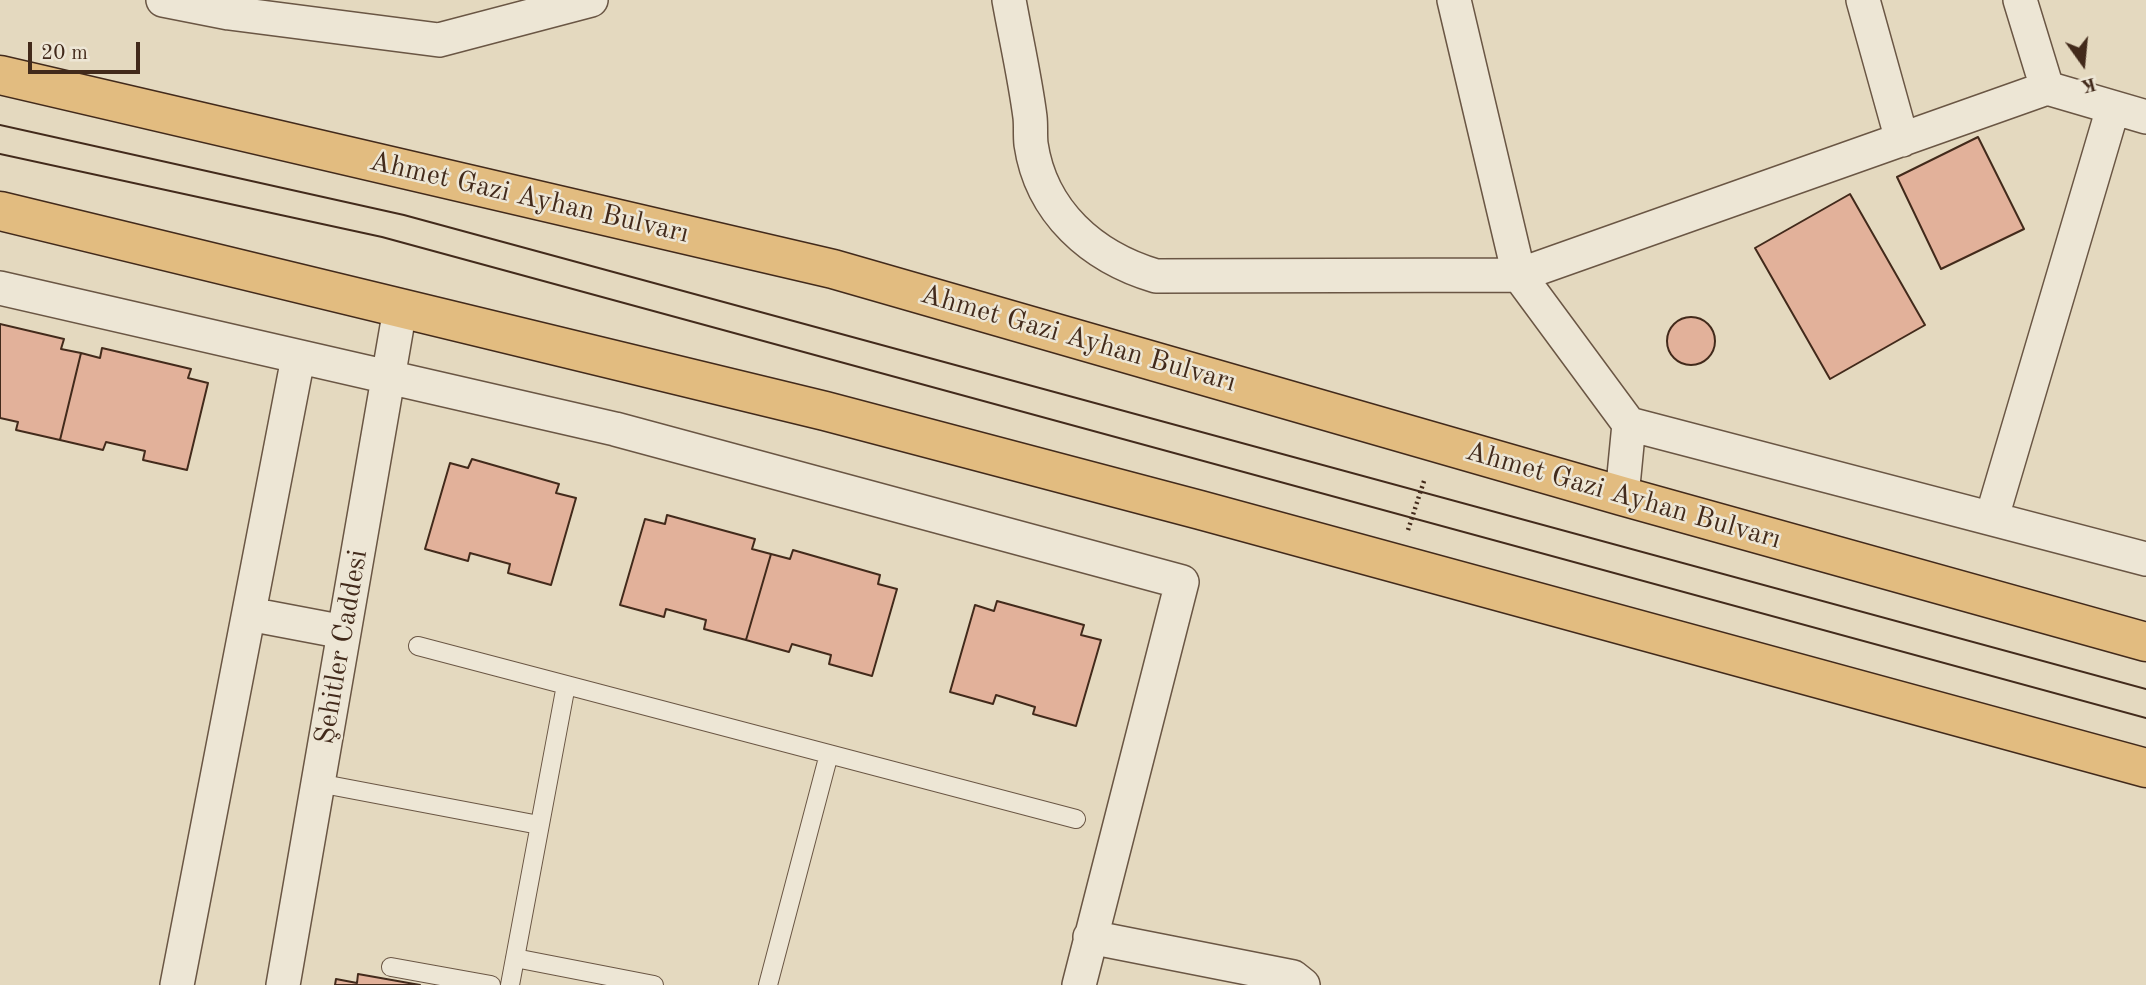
<!DOCTYPE html>
<html>
<head>
<meta charset="utf-8">
<style>
  body { margin:0 }
  #map { position:relative; width:2146px; height:985px; overflow:hidden; background:#e4d9bf; font-family:"Old Standard TT",serif }
  canvas { display:block }
  .north { position:absolute; left:2048px; top:28px; width:70px; height:70px; -webkit-text-stroke:5px #ede6d5; paint-order:stroke; rotate:165deg; font-size:19px; font-weight:700; line-height:28px; text-align:center; color:#422a1b }
  .north::after { content:''; display:block; margin:auto; width:24px; height:32px; background:#422a1b; clip-path:polygon(50% 0,100% 100%,50% 72%,0 100%) }
  .scale { position:absolute; left:28px; top:42px; width:112px; height:32px; box-sizing:border-box; border:4px solid #422a1b; border-top:0; padding-left:9px; font-size:21px; line-height:24px; white-space:nowrap; color:#422a1b; -webkit-text-stroke:5px #ede6d5; paint-order:stroke }
</style>
</head>
<body>
<div id="map">
<canvas width="2146" height="985"></canvas>
<div class="north">K</div>
<div class="scale">20 m</div>
</div>
<script>
const context = document.querySelector('canvas').getContext('2d');
context.lineJoin = 'round';
function fill(path, color) {
  context.fillStyle = color;
  context.fill(path, 'evenodd');
}
function stroke(path, color, width, dash) {
  context.strokeStyle = color;
  context.lineWidth = width;
  context.lineCap = dash ? 'butt' : 'round';
  context.setLineDash(dash || []);
  context.stroke(path);
}
function label(font, color, halo, rows, align = 'center') {
  context.font = font + ' "Old Standard TT",serif';
  context.lineWidth = 5;
  context.setLineDash([]);
  context.textBaseline = 'middle';
  context.strokeStyle = halo;
  context.fillStyle = color;
  for (const [text, x, y, turn = 0] of rows) {
    context.save();
    context.translate(x, y);
    context.rotate((+turn || 0) * Math.PI / 180);
    context.textAlign = isNaN(turn) ? turn : align;
    if (halo) context.strokeText(text, 0, 0);
    context.fillText(text, 0, 0);
    context.restore();
  }
}
const building = new Path2D(`
  M1978,137L2024,229L1941,269L1897,177Z
  M1850,194L1925,325L1830,379L1755,248Z
  M1667 341a24 24 0 1 1 48 0a24 24 0 1 1-48 0Z
  M0,324L64,339L61,349L81,353L60,440L16,430L18,422L0,418Z
  M102,348L191,369L188,378L208,383L187,470L143,460L145,451L106,442L103,450L60,440L81,353L100,358Z
  M472,459L559,484L556,493L576,498L551,585L508,573L510,564L470,553L468,561L425,549L450,463L468,468Z
  M667,515L755,539L752,549L771,554L746,640L704,629L706,620L666,609L664,617L620,605L645,519L665,524Z
  M793,550L880,575L878,584L897,589L872,676L829,664L831,655L792,644L789,652L746,640L771,554L790,559Z
  M997,601L1084,625L1081,635L1101,640L1076,726L1033,714L1035,707L996,695L993,704L950,692L975,605L994,611Z
  M358,974L420,985H335L336,979L357,983Z`);
fill(building, '#e2b19a');
stroke(building, '#422a1b', 2);
const service = new Path2D(`
  M418,646L1076,819
  M318,783L539,825
  M515,958L654,985
  M391,967L491,985
  M510,985L566,685
  M768,985L829,754`);
const minor = new Path2D(`
  M163,0L229,13L439,40L591,0
  M1009,0C1016,39 1025,78 1030,117C1031,126 1030,135 1031,144C1041,212 1092,257 1156,276L1519,275L2047,88L2146,117
  M1454,0L1519,275L1629,424L2146,559
  M1863,0L1902,140
  M2020,0L2047,88
  M0,288L615,429L1182,582L1079,985
  M1622,496L1629,424
  M1992,517L2113,108
  M249,614L344,632
  M1090,937L1293,977L1303,985
  M177,985L298,358
  M283,985L400,309`);
const primary = new Path2D(`
  M0,75L833,269L1622,496L2146,642
  M0,211L825,411L1200,510L2146,768`);
stroke(service, '#6a5644', 20);
stroke(minor, '#6a5644', 36);
stroke(primary, '#422a1b', 41);
stroke(new Path2D(`
  M1408,530L1425,478`), '#422a1b', 4.5, [2, 3.5]);
stroke(service, '#ede6d5', 18);
stroke(minor, '#ede6d5', 33);
stroke(primary, '#e2bc80', 38);
stroke(new Path2D(`
  M0,125L404,215L2146,689
  M0,154L382,237L2146,718`), '#422a1b', 2);
label('28px', '#422a1b', '#ede6d5', [
  ["Ahmet Gazi Ayhan Bulvarı",529,198,13],
  ["Ahmet Gazi Ayhan Bulvarı",1078,339,16],
  ["Ahmet Gazi Ayhan Bulvarı",1623,496,16],
  ["Şehitler Caddesi",342,647,-80]
]);
</script>
</body>
</html>
